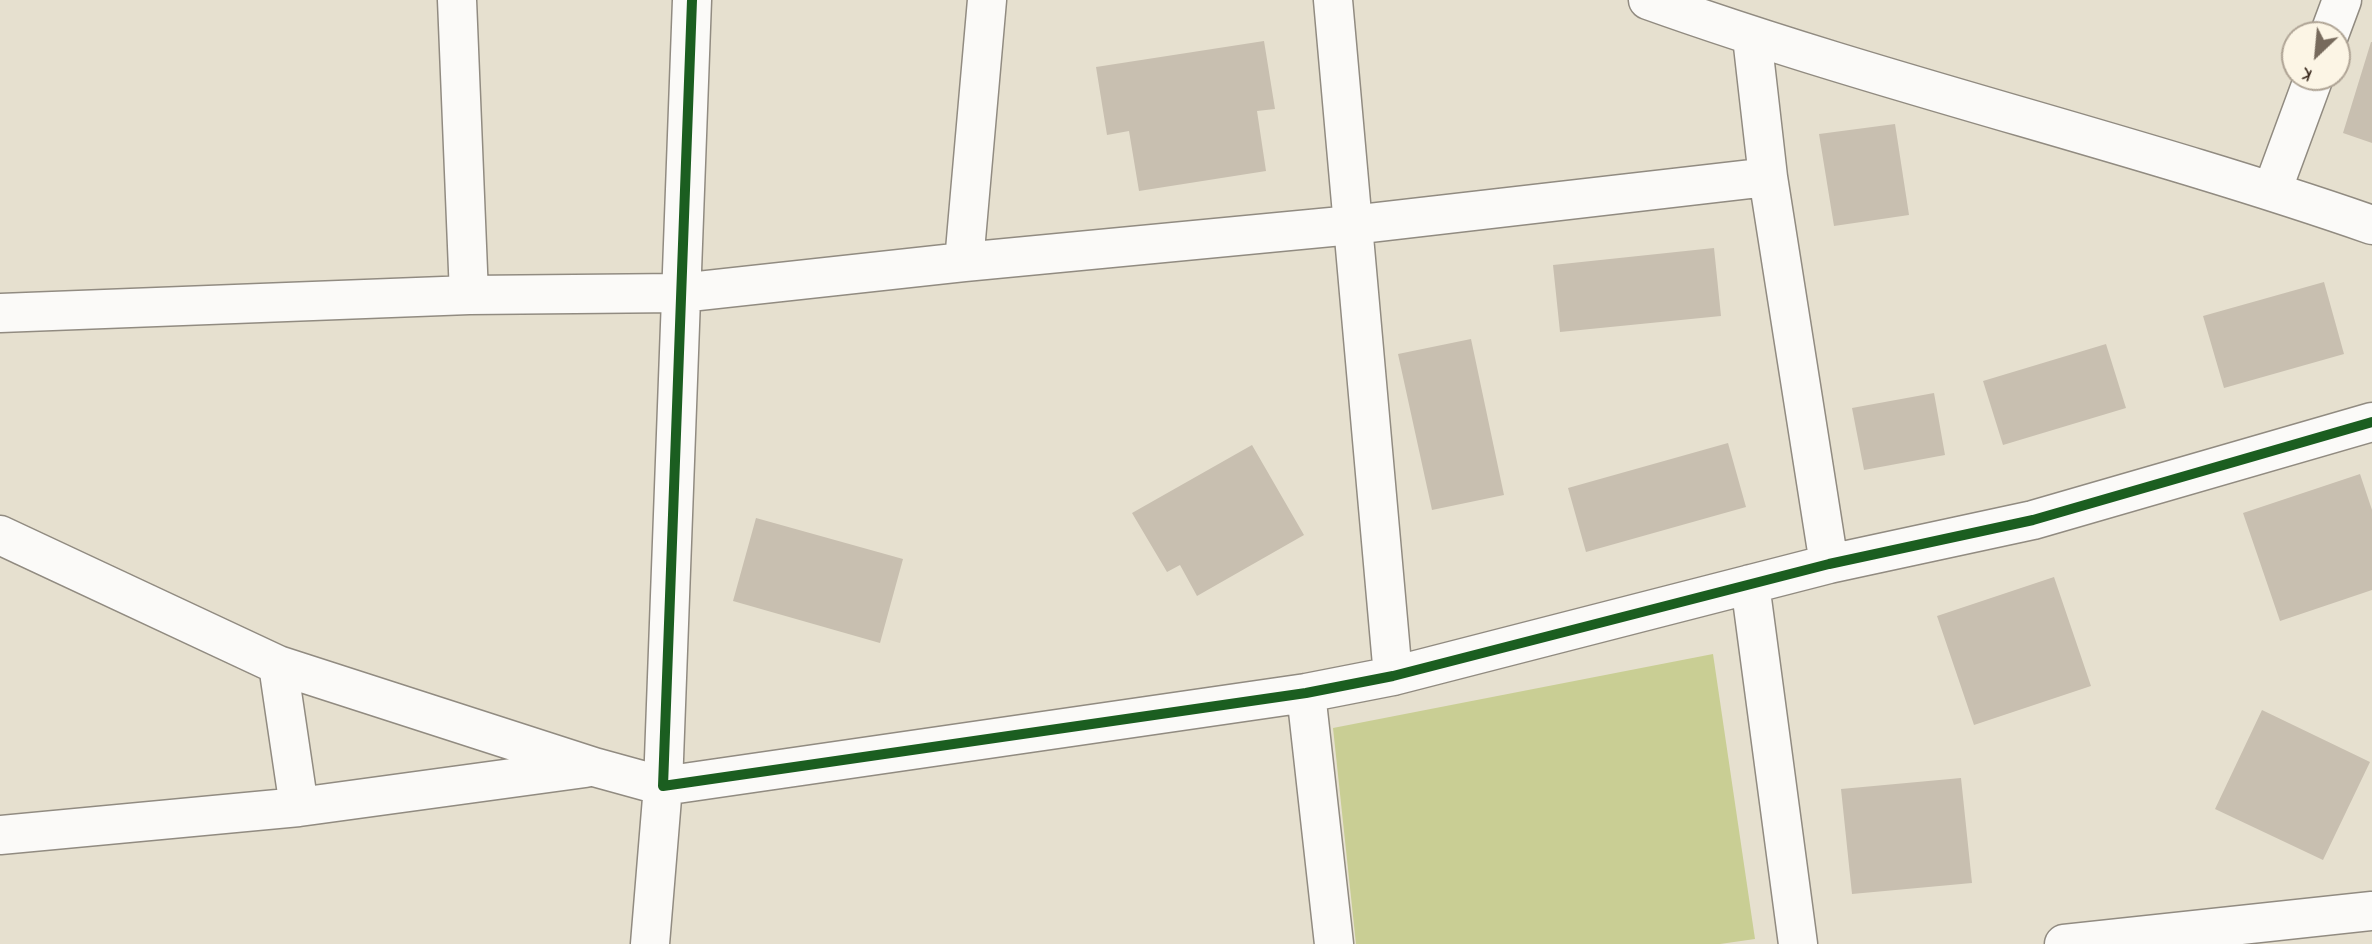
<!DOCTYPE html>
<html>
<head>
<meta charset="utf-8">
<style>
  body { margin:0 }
  #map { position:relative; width:2372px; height:944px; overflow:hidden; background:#e6e0cf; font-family:"Indie Flower",sans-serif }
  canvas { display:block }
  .north { position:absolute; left:2281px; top:21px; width:70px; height:70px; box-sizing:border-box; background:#fcf5e5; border:2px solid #afa495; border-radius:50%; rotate:206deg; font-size:19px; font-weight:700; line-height:28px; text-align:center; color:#3b2a1e }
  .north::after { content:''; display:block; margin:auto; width:24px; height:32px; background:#776a5c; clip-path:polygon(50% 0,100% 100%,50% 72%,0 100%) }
</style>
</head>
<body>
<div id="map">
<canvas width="2372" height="944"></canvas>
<div class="north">K</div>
</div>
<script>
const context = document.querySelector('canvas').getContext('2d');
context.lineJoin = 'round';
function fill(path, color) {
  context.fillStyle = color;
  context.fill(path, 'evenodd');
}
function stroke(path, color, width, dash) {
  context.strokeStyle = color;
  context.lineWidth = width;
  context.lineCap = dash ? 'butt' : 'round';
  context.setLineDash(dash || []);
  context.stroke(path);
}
fill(new Path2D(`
  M1713,654L1755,939L1720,944H1356L1333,728Z`), '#c9ce94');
fill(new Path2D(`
  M1264,41L1275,109L1257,111L1266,171L1139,191L1129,131L1107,135L1096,67Z
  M2371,42H2372V143L2343,133Z
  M1895,124L1909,215L1834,226L1819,134Z
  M1714,248L1721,316L1560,332L1553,265Z
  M2324,282L2344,354L2224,388L2203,316Z
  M1471,339L1504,495L1432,510L1398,354Z
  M2106,344L2126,408L2003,445L1983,381Z
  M1934,393L1945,455L1864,470L1852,408Z
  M1728,443L1746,507L1586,552L1568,488Z
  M1252,445L1304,535L1197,596L1180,565L1167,572L1132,513Z
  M2360,474L2372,510V590L2280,621L2243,513Z
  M756,518L903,559L880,643L733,601Z
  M2054,577L2091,686L1974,725L1937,616Z
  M2262,710L2370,762L2323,860L2215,809Z
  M1961,778L1972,883L1852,894L1841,789Z`), '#c8bfb0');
const street = new Path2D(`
  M457,0L469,295
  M692,0L663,786L1306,693L1393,676L1829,564L2033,520L2372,422
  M1333,0L1393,676
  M1648,0C1886,85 2133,142 2372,225
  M2329,35L2342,0
  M1752,37L1768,177L1829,564
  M2272,191L2314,77
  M964,262L987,0
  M0,313L469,295L680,293L964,262L1352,225L1768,177
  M0,535L278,665L594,767L663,786L650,944
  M1750,584L1798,944
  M278,665L299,807
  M1306,693L1334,944
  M0,835L299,807L585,768
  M2064,944L2372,911`);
stroke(street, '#918b81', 41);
stroke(street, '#fbfaf8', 38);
stroke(new Path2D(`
  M692,0L663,786L1306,693L1393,676L1829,564L2033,520L2372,422`), '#1b5e20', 10);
</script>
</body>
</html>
